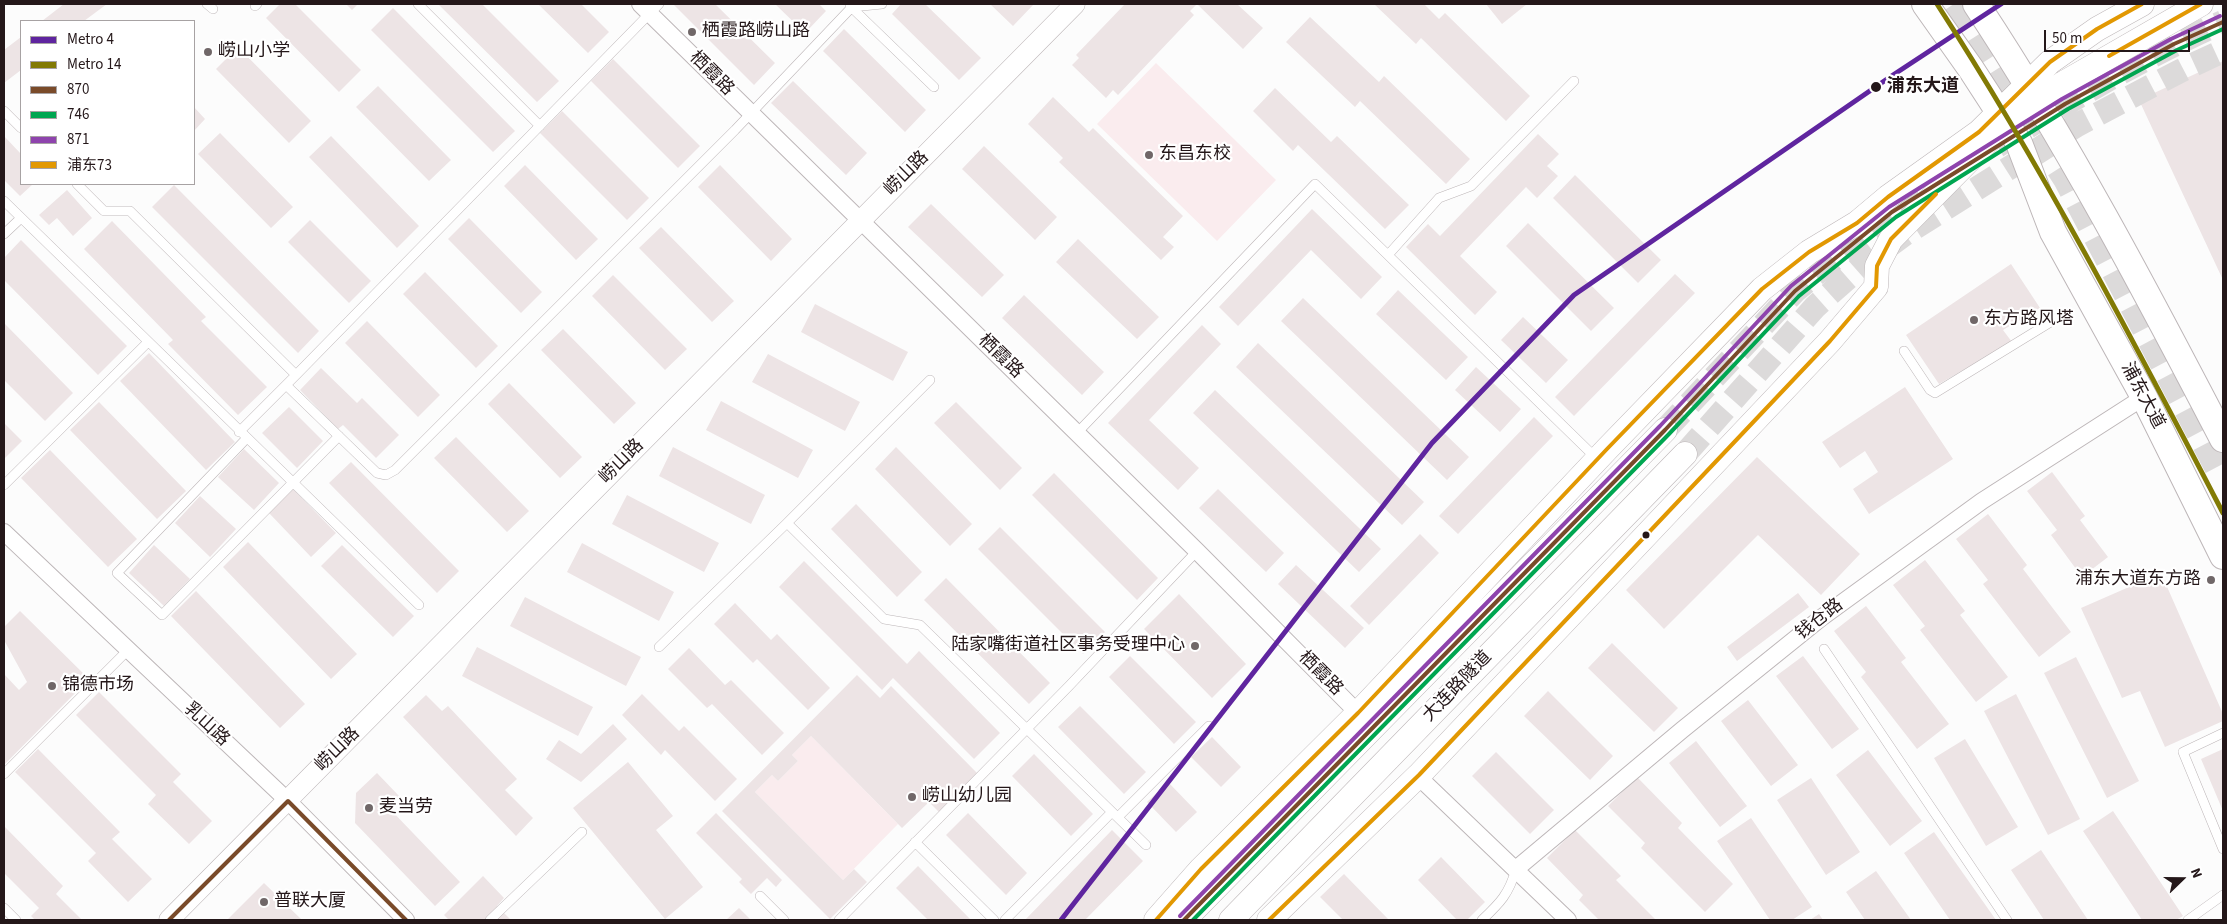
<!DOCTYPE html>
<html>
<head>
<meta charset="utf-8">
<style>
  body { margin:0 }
  #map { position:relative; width:2227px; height:924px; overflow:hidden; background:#fcfcfc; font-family:"Source Sans 3","Noto Sans SC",sans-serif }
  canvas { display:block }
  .frame { position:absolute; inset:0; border:5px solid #241719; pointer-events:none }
  .legend { position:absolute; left:20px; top:20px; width:175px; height:165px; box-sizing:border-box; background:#fff; border:1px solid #a7a2a3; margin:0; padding:6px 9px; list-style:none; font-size:15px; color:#241719 }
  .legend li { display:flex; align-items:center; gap:10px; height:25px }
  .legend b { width:25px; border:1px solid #a7a2a3 }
  .north { position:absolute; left:2157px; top:854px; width:50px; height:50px; -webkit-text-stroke:4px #fff; paint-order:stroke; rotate:68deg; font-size:14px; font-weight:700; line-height:20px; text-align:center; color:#241719 }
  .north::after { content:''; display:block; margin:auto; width:18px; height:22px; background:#241719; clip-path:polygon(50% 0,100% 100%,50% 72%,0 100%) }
  .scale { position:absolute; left:2044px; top:30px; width:146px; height:22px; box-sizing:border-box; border:2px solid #241719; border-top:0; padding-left:6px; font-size:15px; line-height:18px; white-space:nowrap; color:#241719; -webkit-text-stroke:4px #fff; paint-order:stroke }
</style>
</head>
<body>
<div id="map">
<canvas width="2227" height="924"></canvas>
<div class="frame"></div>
<ul class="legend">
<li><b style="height:6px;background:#5f259f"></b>Metro 4</li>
<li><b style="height:6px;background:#827a04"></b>Metro 14</li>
<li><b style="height:6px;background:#7a4b2a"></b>870</li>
<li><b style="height:6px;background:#00a651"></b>746</li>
<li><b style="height:6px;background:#8e44ad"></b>871</li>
<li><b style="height:6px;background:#e29802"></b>浦东73</li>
</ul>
<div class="north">N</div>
<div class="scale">50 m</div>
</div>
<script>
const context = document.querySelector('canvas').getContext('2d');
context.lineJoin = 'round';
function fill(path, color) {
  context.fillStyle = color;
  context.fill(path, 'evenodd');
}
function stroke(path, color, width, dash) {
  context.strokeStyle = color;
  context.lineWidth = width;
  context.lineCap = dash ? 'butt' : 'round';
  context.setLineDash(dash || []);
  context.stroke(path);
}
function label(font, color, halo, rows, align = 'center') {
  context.font = font + ' "Source Sans 3","Noto Sans SC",sans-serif';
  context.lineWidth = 4.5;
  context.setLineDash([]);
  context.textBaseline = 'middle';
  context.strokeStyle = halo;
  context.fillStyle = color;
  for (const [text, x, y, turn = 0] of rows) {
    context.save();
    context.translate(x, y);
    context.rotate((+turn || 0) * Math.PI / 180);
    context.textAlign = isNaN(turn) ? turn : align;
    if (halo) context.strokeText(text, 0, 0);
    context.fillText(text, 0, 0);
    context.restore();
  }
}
fill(new Path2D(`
  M1156,63L1276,180L1217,241L1097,124Z
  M811,736L898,824L843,880L755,792L772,775L778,781L798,761L792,755Z`), '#faecee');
fill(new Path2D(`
  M64,4H107L84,21H42Z
  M280,4H295L361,70L339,92L266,18Z
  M346,4H358L352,10Z
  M438,4H482L559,81L537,102Z
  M538,4H581L609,32L588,53Z
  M673,4H715L775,63L754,85Z
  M775,4H819L826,11L805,33Z
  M901,4H925L981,58L959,80L892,14Z
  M990,4H1034L1013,26Z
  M1125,4H1237L1263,28L1243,49L1197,4L1190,11L1194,15L1118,95L1113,90L1106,98L1072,65L1079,58L1076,55Z
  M1374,4H1424L1439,19L1445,13L1530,96L1506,121L1421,38L1416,44Z
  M1486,4H1527L1502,24Z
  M393,8L515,131L493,152L371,30Z
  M1310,17L1379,82L1384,76L1470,159L1446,184L1360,101L1355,107L1286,42Z
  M844,29L926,110L905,132L823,51Z
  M21,37V70L4,83V50Z
  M238,47L311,121L289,143L216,69Z
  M613,59L700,146L678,168L591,81Z
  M2223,61V280L2139,100Z
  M793,81L867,153L846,175L771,103Z
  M378,86L451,160L429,181L356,107Z
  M1275,88L1331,142L1337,136L1409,205L1385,229L1298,145L1293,151L1253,111Z
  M1053,97L1089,132L1093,128L1183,216L1163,237L1174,247L1161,260L1059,162L1063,158L1028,124Z
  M194,107L205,119L194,131Z
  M562,111L649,198L627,220L540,133Z
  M220,133L293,207L271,228L198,154Z
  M1538,134L1559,154L1547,166L1558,176L1537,198L1526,187L1460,256L1497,292L1475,315L1406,247L1428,224L1440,236Z
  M4,136L21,154V184H33L20,196L4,180Z
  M331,136L419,226L397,248L309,157Z
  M984,146L1057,217L1035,240L962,169Z
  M525,165L598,239L576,260L504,186Z
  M720,165L792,239L771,261L698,187Z
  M1575,175L1661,260L1638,283L1553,198Z
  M174,185L319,331L298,353L152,207Z
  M67,190L92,218L73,236L57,218L49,225L39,215Z
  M931,204L1004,275L982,297L908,227Z
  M1312,209L1382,277L1361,299L1311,250L1238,326L1219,307Z
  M469,218L542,292L521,313L448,239Z
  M310,220L371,281L349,303L288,242Z
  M112,221L206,317L201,321L267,387L238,415L168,344L173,340L84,249Z
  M1528,223L1614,308L1591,331L1506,246Z
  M661,227L734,301L712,322L639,248Z
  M1078,239L1159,317L1137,339L1056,262Z
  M21,240L127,346L98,375L4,280V258Z
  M2011,264L2040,308L2003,330L2012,342L1939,384L1906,335Z
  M425,272L498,346L476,368L403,294Z
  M1675,274L1695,293L1574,416L1555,397Z
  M613,275L687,349L665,370L592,296Z
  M1398,290L1468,357L1446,380L1376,314Z
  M1024,295L1104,372L1082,395L1002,318Z
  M1303,298L1469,457L1447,480L1281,321Z
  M815,304L908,352L893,381L801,332Z
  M1523,317L1568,360L1546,383L1501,340Z
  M367,321L440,395L418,417L345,343Z
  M4,323L73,393L45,421L4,380Z
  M1202,325L1221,344L1149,420L1199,468L1178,490L1108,423Z
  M563,329L636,403L614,424L541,350Z
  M1258,343L1424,502L1402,525L1236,367Z
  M149,353L235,442L206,470L120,381Z
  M768,354L860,402L845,431L752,382Z
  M1476,367L1521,409L1500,432L1455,390Z
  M321,368L357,403L362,398L399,435L376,458L343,425L338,429L300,390Z
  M509,383L582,457L560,478L488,404Z
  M1905,387L1953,459L1869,514L1853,489L1878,472L1865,451L1840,468L1822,442Z
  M1215,390L1381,549L1359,572L1193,413Z
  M721,401L813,450L798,478L706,430Z
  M99,402L186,491L157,519L70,430Z
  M956,402L1022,468L1000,490L934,423Z
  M289,407L323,441L297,468L262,433Z
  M1534,417L1553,436L1458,534L1439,516Z
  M4,423L22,441L4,459Z
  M456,437L529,511L507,532L434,458Z
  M673,447L765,495L751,524L659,476Z
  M896,447L972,524L950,546L875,469Z
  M244,449L279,483L254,510L218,477Z
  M50,450L137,539L108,567L21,478Z
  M1757,457L1860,554L1821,595L1758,535L1664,629L1626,590Z
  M351,462L459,571L437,593L329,483Z
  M2052,472L2085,516L2080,520L2108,557L2082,577L2051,535L2057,530L2027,491Z
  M1054,473L1158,578L1137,600L1032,495Z
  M293,489L336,533L311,557L269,513Z
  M1218,489L1284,553L1266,572L1199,508Z
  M627,495L719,543L704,572L612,524Z
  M200,496L236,529L210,557L175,523Z
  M856,504L922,572L897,597L831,529Z
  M1988,514L2027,565L2023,569L2071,632L2039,657L1983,584L1988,580L1956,539Z
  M1000,527L1105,632L1083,654L978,549Z
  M1420,534L1439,553L1369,625L1350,606Z
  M248,542L357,654L331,679L223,567Z
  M582,543L674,592L659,621L567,572Z
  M154,545L190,579L164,606L129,573Z
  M342,545L414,616L393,637L321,566Z
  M1925,560L1965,611L1960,615L2008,677L1976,702L1920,630L1925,626L1893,585Z
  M804,561L907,664L919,651L1000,733L974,759L893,678L882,690L779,587Z
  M1296,565L1364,628L1345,648L1278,584Z
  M2161,573L2223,714V721L2165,747L2140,691L2122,698L2081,608Z
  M946,578L1050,683L1029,704L924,600Z
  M196,591L305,704L280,728L171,616Z
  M1798,593L1809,607L1737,661L1727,647Z
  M1179,594L1246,664L1212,698L1144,629Z
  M525,597L641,657L626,686L510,626Z
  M735,603L771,640L777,634L830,688L808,710L757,659L753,663L714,624Z
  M1866,606L1906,658L1901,662L1949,724L1917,749L1861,677L1866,672L1834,631Z
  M20,611L89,679L4,765V674L19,690L27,682L4,640V627Z
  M1612,643L1678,708L1654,732L1588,668Z
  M477,647L593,707L578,736L462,676Z
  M689,648L725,685L731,680L784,733L762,755L712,704L707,708L668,669Z
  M1130,656L1196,722L1174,744L1109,677Z
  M1803,656L1859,729L1832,749L1776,676Z
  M2076,657L2139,781L2107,798L2044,673Z
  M857,675L880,698L891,686L977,773L939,812L929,802L902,828L811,736L792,755L798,761L778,781L772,775L755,792L843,880L854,869L867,882L830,919L722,811Z
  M1548,691L1613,756L1590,780L1524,716Z
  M99,692L181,774L173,782L212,821L189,844L148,804L156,795L76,715Z
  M642,694L679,731L684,726L737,779L715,801L665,750L661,755L622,715Z
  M2016,694L2080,819L2048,835L1984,711Z
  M426,695L442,711L448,706L517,779L505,790L533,818L516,836L403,717Z
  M1748,700L1798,765L1771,786L1721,721Z
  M1080,706L1146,772L1124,794L1058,727Z
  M613,724L627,739L581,782L546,759L559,740L581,754Z
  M1212,737L1241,767L1221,787L1191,757Z
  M1965,739L2018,827L1986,846L1934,758Z
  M1696,741L1747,806L1720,827L1669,763Z
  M38,749L120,832L112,839L152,879L128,902L88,861L96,853L15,772Z
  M2223,749V811L2201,759Z
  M1868,750L1922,821L1890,846L1836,775Z
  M1496,752L1554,810L1530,834L1472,776Z
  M1034,754L1093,814L1071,836L1012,776Z
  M628,762L673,816L656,830L703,887L665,919L573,808Z
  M377,773L400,797L389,808L460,882L435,906L355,823L356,793Z
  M1637,777L1682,823L1678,828L1733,884L1705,912L1641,848L1645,843L1608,806Z
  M1811,778L1860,852L1826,875L1777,800Z
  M1168,782L1197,812L1176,832L1147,802Z
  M2113,811L2183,916L2176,920H2142L2083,831Z
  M716,813L782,880L776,887L767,878L751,894L739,882L742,879L696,833Z
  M968,813L1027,873L1006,895L946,835Z
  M1751,818L1812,907L1792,920H1770L1717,841Z
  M4,826L63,886L56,894L82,920H35L31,916L39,908L4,873Z
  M1112,830L1143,861L1085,920H1025Z
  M1575,830L1621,876L1616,880L1656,920H1599L1579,900L1583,895L1547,858Z
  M1934,832L1996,920H1950L1904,853Z
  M2041,850L2088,920H2044L2011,870Z
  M1441,857L1485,902L1467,920H1457L1418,880Z
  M918,866L971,920H928L896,888Z
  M1876,871L1911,920H1865L1846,892Z
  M1344,874L1389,920H1343L1320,897Z
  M483,876L504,898L497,906L511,920H449L444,915Z
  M264,883L302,920H227Z
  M739,908L751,920H726Z
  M1819,914L1823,920H1810Z`), '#ede4e5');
stroke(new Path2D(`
  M1997,146C2070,100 2144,57 2223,22
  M1665,430L1795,291L1892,212L1941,181
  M1685,454L1815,307L1860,267L1905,234L2077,125L2184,69L2223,51`), '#dcdada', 24, [24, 12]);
stroke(new Path2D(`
  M1954,4L2066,179L2223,478`), '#dcdada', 26, [26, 13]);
const service = new Path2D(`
  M207,4L213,9
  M418,4L540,126
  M255,6L257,4
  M850,6L934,87
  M4,111L21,128
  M77,184L104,211H130L296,375L659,4
  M4,201L419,605
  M4,234L21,218
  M1388,255L1439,198L1471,186L1574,81
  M1904,351L1930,390L1935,393L2067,312
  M930,380L787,523L884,619L920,625L1146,845
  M286,385L377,473L386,475L395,470L735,130L852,7L882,4
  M239,432L296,375
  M1077,433L1315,184L1596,458
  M246,439L117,573L162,615L339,436
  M4,485L148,342
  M659,647L787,523
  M1824,649L2007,920
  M2223,733L2183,752L2223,849
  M4,774L127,651
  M1118,817L1209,726
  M915,842L994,920
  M760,896L784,920
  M4,908L16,920
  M490,920L582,832
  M839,920L1069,686L1197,551
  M1005,920L1112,812
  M1482,920C1500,903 1509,894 1516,869
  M2188,920L2223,895`);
const minor = new Path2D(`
  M640,4L1197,551L1358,713
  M4,532L288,801L406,920
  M1419,775L1427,785L1568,920
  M1516,869L1682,730L1821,618L1982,501L2144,397`);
const tertiary = new Path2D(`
  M169,920L1075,4`);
const secondary = new Path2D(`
  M2022,112L2062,84L2201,4
  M1156,920L1201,869L1358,713L1607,449L1762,289L1809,252L1857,223L1888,197L1979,132L2050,62L2097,29L2142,4
  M1184,920L1665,430
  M1231,920L1685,454
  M1269,920L1419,775L1830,341L1876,287L1877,266L1891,239L1996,133`);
const primary = new Path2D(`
  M1925,4L1971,69L2019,143L2053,232L2144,397L2223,556
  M1976,4C2068,143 2146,291 2223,439`);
stroke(service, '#bdb6b8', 10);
stroke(minor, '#bdb6b8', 18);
stroke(tertiary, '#bdb6b8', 21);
stroke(secondary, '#bdb6b8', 25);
stroke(primary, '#bdb6b8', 28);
stroke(service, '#fff', 9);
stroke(minor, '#fff', 16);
stroke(tertiary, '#fff', 20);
stroke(secondary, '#fff', 24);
stroke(primary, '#fff', 26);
stroke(new Path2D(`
  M169,920L288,801L406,920
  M1184,920L1665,430L1795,291L1892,212L2065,104L2174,44L2223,22`), '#7a4b2a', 4);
stroke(new Path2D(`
  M1193,920L1669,434L1799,296L1896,217L2068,109L2177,50L2223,29`), '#00a651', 4);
stroke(new Path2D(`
  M1180,916L1660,426L1791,286L1889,207L2062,99L2171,39L2220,16`), '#8e44ad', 4);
stroke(new Path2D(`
  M2109,56L2201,4
  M1156,920L1201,869L1358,713L1607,449L1762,289L1809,252L1857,223L1888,197L1979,132L2050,62L2097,29L2142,4
  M1269,920L1419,775L1830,341L1876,287L1877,266L1891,239L1936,194`), '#e29802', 4);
stroke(new Path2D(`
  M1061,920L1432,443L1574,295L1890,77L2001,4`), '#5f259f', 5);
stroke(new Path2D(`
  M1937,4C2043,168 2133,340 2223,513`), '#827a04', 5);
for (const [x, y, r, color] of [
  [692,32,5,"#706768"],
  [208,52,5,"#706768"],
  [1876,87,6,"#241719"],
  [1149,155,5,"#706768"],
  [1974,320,5,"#706768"],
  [1646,535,4.5,"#241719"],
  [2211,580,5,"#706768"],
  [1195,646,5,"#706768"],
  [52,686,5,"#706768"],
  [912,797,5,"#706768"],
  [369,808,5,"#706768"],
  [264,902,5,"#706768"]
]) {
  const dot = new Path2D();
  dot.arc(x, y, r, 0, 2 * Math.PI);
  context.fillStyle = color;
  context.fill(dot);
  stroke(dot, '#fff', 2);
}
label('18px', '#241719', '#fff', [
  ["栖霞路崂山路",702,32],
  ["崂山小学",218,52],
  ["东昌东校",1159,155],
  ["东方路风塔",1984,320],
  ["浦东大道东方路",2201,580,"right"],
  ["陆家嘴街道社区事务受理中心",1185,646,"right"],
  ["锦德市场",62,686],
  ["崂山幼儿园",922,797],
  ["麦当劳",379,808],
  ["普联大厦",274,902]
], 'left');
label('18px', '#241719', '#fff', [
  ["栖霞路",711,74,45],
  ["崂山路",907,174,-45],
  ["栖霞路",1000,357,44],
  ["浦东大道",2142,396,62],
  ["崂山路",622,462,-45],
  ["钱仓路",1820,620,-38],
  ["栖霞路",1320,674,45],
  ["大连路隧道",1458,687,-46],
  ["乳山路",206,725,43],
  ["崂山路",338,750,-45]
]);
label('bold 18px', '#241719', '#fff', [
  ["浦东大道",1887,87]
], 'left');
</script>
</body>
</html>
